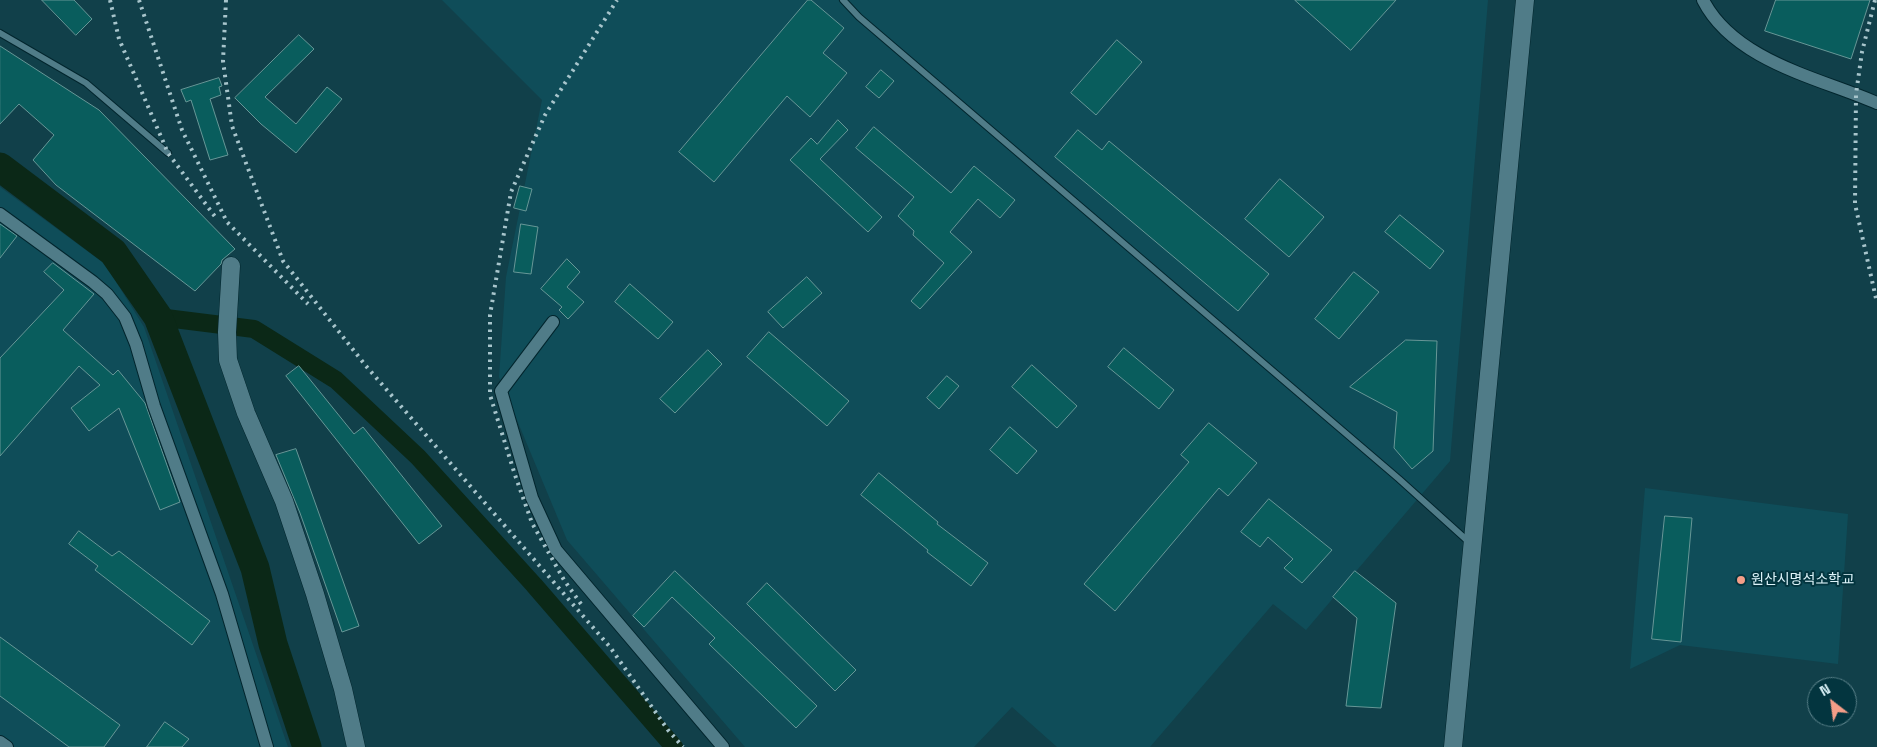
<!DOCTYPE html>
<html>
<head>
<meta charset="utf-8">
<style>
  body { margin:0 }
  #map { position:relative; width:1877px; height:747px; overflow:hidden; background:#11404a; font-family:"Space Grotesk",sans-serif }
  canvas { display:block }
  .north { position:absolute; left:1807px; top:677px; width:50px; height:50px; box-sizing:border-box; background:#03353f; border:1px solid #5a8189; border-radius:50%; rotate:330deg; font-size:14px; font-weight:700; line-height:20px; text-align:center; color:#dcf3f9 }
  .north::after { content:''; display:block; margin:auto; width:18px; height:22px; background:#f49e88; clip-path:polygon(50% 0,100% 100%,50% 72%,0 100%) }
</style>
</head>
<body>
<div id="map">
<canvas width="1877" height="747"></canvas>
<div class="north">N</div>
</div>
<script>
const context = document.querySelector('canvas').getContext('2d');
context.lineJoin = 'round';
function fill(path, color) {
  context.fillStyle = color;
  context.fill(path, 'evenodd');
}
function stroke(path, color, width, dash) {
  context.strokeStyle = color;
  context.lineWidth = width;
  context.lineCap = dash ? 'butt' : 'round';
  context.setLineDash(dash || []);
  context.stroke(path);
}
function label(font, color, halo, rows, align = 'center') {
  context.font = font + ' "Space Grotesk","Noto Sans KR",sans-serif';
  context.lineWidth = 4;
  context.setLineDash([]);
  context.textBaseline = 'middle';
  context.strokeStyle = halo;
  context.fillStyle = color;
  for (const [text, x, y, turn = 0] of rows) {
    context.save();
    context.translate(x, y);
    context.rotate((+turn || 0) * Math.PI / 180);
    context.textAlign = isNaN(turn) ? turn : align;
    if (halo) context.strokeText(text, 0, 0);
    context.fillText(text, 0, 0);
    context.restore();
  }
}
fill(new Path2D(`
  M442,0H1488L1450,461L1306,630L1273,604L1150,747H1057L1012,707L974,747H745L567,540L499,377L506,277L542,100Z
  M0,187L105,264L144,327L288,747H0Z
  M1645,488L1848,514L1838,664L1680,645L1630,669Z`), '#0f4d59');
stroke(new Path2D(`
  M158,317L254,329L336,380L418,457L534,585L674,747`), '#0b2817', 18);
stroke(new Path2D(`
  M0,167L113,252L158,317L255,568L273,644L307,747`), '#0b2817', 29);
const building = new Path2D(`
  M42,0H74L92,19L76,35Z
  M808,0H811L844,28L823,53L847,73L810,117L787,96L714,182L679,152Z
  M1295,0H1396L1351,50Z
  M1776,0H1870L1851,59L1765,31Z
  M299,35L314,49L265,97L296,124L327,87L342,99L296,153L261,124L235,98Z
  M1117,40L1142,62L1096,115L1071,93Z
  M0,46L99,110L235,249L222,260L221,264L195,291L56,185L33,160L54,135L19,104L0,124Z
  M881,70L894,81L879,98L866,87Z
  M219,78L222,86L219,87L221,95L210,99L228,155L210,160L191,100L186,102L181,90Z
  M838,120L848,130L820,159L882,217L868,232L790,160L811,138L817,144Z
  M874,127L951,193L974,166L1015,200L1000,218L978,199L950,232L972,252L920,309L911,301L944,263L913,235L914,231L898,216L914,197L856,148Z
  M1078,130L1102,150L1109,141L1269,274L1238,311L1055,157Z
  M1280,179L1324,217L1289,257L1245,219Z
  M520,186L532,189L526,211L514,208Z
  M1400,215L1444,251L1430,269L1385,232Z
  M0,224L17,236L0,258Z
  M521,224L538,227L531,274L514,272Z
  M567,259L580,272L567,287L584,302L568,319L559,310L562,307L541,289Z
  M53,263L94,294L63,330L113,375L118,370L145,403L180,502L160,510L119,408L89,431L71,408L100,385L79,366L0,456V358L64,290L44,272Z
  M1354,272L1379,292L1339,339L1315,319Z
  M807,277L822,293L783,328L768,312Z
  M630,284L673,322L658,339L615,302Z
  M769,332L849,401L827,426L747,357Z
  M1406,340L1437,341L1433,451L1412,469L1394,448L1397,412L1350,387Z
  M1124,348L1174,390L1159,409L1108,367Z
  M708,350L722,364L675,413L660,399Z
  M1032,365L1077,406L1057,428L1012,387Z
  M299,366L354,434L363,427L442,526L419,544L286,376Z
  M947,376L959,386L939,409L927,398Z
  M1209,423L1257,463L1228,496L1219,488L1115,611L1084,584L1189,462L1181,455Z
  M1010,427L1037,451L1017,474L990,450Z
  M296,449L359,626L342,632L300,513L276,455Z
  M879,473L938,522L937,524L988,563L971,586L927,552L928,550L861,495Z
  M1269,499L1332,550L1302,583L1284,568L1293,559L1268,537L1260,547L1241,532Z
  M1665,516L1692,518L1681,642L1652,639Z
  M79,531L112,556L119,551L210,621L192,645L95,570L98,566L69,544Z
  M675,571L817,706L796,728L709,644L715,638L672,597L644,627L633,616Z
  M1355,571L1396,603L1381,708L1346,706L1357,618L1333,597Z
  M767,583L856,670L835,691L747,604Z
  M0,637L120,725L104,747H69L0,696Z
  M165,722L189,739L182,747H147Z`);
fill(building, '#095d5d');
stroke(building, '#679797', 1);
const lane = new Path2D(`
  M843,0L859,17L1399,479L1470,543
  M0,33L86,83L168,153`);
const street = new Path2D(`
  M1703,0C1734,61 1819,78 1877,103
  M0,214L93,282L107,294L125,317L136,344L154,406L222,594L267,747
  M553,322L501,391L532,498L556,550L723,747
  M0,742L7,747`);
const secondary = new Path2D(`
  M231,266L227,332L228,360L246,413L284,501L315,594L343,689L356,747
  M1453,747L1525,0`);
stroke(lane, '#02252d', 8);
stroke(street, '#02252d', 14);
stroke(secondary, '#02252d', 19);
stroke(lane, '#507c88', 6);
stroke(street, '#507c88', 12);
stroke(secondary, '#507c88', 18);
stroke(new Path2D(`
  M110,0L119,39L168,153L216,218
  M139,0L182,130L227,222L308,304
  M226,0L223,61L232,126L283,261L366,366L610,647L668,730L683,747
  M1875,0L1862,52L1856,94L1855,204L1877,303
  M581,604L564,580L532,523L515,475L490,395V315L511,192L545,115L617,0`), '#a8c5cc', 4, [2.5, 5]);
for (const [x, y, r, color] of [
  [1741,580,5,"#f49e88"]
]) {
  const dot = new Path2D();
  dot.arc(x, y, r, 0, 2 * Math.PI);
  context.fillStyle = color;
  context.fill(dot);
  stroke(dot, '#03353f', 2);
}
label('14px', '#dcf3f9', '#03353f', [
  ["원산시명석소학교",1751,580]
], 'left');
</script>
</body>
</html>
